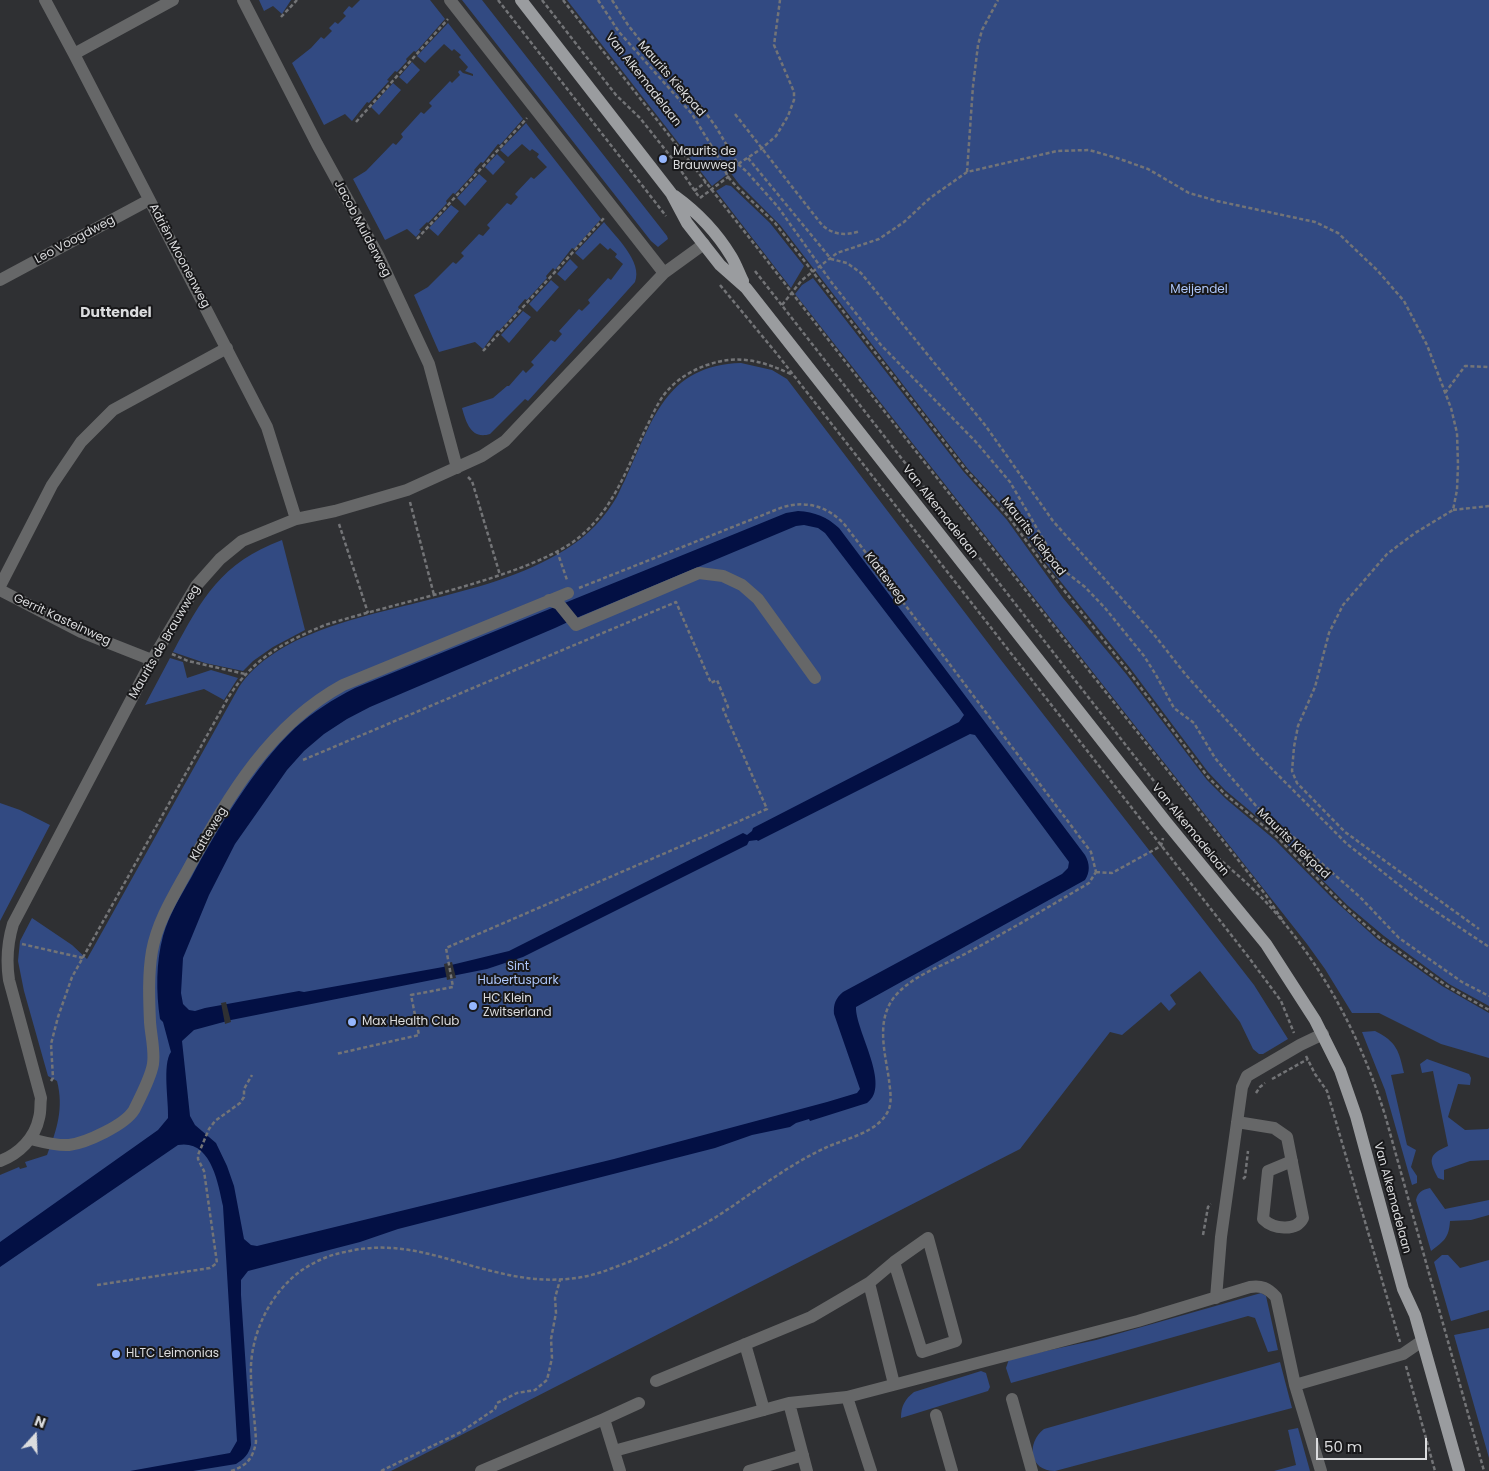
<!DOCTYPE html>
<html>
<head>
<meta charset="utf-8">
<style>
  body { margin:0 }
  #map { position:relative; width:1489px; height:1471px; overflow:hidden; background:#2f3033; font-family:Poppins,sans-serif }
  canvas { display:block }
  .north { position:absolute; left:10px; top:1411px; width:50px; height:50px; -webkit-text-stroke:4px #18181a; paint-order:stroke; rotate:20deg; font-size:14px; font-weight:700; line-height:20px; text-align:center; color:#dbdcde }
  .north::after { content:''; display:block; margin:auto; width:18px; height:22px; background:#dbdcde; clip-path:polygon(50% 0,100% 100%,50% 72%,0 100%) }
  .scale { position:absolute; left:1316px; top:1438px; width:111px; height:22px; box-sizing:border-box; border:2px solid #dbdcde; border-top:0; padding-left:6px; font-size:15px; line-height:18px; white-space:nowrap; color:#dbdcde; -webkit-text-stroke:4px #18181a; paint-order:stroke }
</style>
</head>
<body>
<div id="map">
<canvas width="1489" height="1471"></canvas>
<div class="north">N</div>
<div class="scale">50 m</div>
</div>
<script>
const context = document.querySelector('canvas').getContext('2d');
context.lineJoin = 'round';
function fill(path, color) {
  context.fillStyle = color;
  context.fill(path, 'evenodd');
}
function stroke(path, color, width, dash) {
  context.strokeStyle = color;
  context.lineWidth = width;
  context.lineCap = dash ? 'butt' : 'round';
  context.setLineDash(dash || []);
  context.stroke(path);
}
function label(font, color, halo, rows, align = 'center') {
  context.font = font + ' Poppins,sans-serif';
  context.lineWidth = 4;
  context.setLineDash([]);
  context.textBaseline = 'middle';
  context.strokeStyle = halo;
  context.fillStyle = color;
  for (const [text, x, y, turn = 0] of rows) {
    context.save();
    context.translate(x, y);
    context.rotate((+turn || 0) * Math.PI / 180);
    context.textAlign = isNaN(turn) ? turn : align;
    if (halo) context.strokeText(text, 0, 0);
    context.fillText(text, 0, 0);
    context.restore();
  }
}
fill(new Path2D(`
  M259,0H291L282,14L273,6L264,11Z
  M360,0H430L445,19L416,52L414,51L406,59L407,61L397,72L395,71L387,80L389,81L369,103L367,102L352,121L345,114L324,125L292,63L311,48L321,37L324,39L332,31L329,28L335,22L338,24L346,16L343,13L349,6L352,8Z
  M462,0H482L667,236L668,239L658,247L651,241Z
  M567,0H1489V1006L1449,984L1384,936L1347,905L1274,831L1225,790L1208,772L1130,668L1045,562L1015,520L968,469L780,225L739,184L730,172L712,186Z
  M448,23L523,119L500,145L498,144L483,163L481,162L474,170L475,172L455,194L453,193L446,201L447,203L428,223L427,222L419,230L421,231L416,237L407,229L385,240L353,179L366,171L393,143L396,145L403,137L401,134L421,112L424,114L432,106L429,103L450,81L452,83L460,75L458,72L460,70L463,73L473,76V74L465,71L468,67L459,57L461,55L454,49L452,51L444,44L425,63L417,56Z
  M412,62L420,70L407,84L399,77Z
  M393,83L401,90L379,115L371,107Z
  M526,123L601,219L574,249L572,248L555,270L553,268L546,276L547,278L527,300L525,299L518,307L519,309L499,331L497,330L483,349L475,342L439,352L414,295L428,287L453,262L456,264L464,256L461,253L479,234L483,236L490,228L487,225L507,203L511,205L518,197L515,194L531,177L534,179L547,167L537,157L539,154L532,149L530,151L522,144L508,157L500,150Z
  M497,154L505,162L493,175L485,167Z
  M479,174L487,181L465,206L457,198Z
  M726,185L731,186L770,223L804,266L791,288L716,191Z
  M451,205L459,211L438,236L429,228Z
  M604,222C616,237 643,262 635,282L528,401L525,399L490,434C471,440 466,422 462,408L493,398L507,386H509L523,370L526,373L534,365L531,362L551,340L555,342L562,334L559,331L579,309L582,311L590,303L588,300L608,278L611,280L623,264L615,257L617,254L610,248L608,250L600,243L583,260L575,253Z
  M570,259L578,267L565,281L557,274Z
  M813,278L963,471L1007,520L1063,598L1127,675L1207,780L1226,799L1275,840L1333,899L1378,940L1442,986L1489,1013V1058L1441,1044L1379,1013H1352L1325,969L1307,944L795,294L802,285Z
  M551,280L559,287L537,312L529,304Z
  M523,311L531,317L509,343L501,335Z
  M741,363L772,370L787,379L1001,660L1254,985L1288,1039L1263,1054H1259L1253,1049L1240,1022L1200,971L1170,995L1176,1004L1169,1011L1161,1002L1122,1035L1110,1032L1020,1149L391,1471H0V1175L19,1167L20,1169L27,1167L25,1162L47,1155C57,1130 64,1108 57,1081L48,1076L24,991L18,961L20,941L32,918L72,945L87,959L239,687C275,634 358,618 416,603C464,591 515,579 558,554C580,542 599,525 613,503C618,496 621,487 625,480C652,422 665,365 741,363Z
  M282,540L305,630L273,647L253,661L243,671L205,663L173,652C202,598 221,563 282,540Z
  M170,658L183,662L187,678L211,670L238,678L224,700L204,689L145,705Z
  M0,803L20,810L50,825L0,921Z
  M1375,1031C1397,1042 1399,1051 1404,1073L1391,1075L1407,1145L1416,1150L1411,1167L1417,1176V1183L1412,1185L1385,1090L1362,1032Z
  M1427,1059L1469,1074L1471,1078L1470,1085L1458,1084L1448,1117L1465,1130L1488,1129L1489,1128V1160L1470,1161L1444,1170V1180L1438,1178C1428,1159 1429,1154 1448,1146L1433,1071L1422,1073L1420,1064Z
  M1430,1188L1445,1209L1489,1200V1215L1471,1220L1450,1221C1449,1238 1444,1241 1431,1251L1416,1200C1418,1192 1422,1190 1430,1188Z
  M1442,1255H1448L1460,1268L1489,1260V1310L1451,1321L1434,1262Z
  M1261,1293L1266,1296L1278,1350L1268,1352L1255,1318L1248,1316L1011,1383L1006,1368L1009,1359L1096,1340Z
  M1489,1328V1458L1454,1335Z
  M1280,1362L1292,1408L1055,1471C1029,1471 1026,1443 1044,1429Z
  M981,1371L986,1373L990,1387L988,1391L901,1418C901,1406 905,1399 914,1392Z
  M1298,1428L1310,1471H1274L1296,1465L1288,1430Z`), '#324a82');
fill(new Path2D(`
  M798,511C815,512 827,517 839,528L1085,855C1090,864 1090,872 1085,880L856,1007C855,1030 892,1086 867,1103L810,1121L809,1119L796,1123L790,1127L752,1135L715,1148L398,1229L360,1242L248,1271L241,1280V1295L251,1445C249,1454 244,1459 236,1464L193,1471H130L230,1453L237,1441L223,1206C218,1183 211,1139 178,1145L0,1267V1242L158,1130L168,1118C169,1102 162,1064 171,1052L163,1022L160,1019C156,992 156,962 163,936C169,915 180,897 191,878C217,829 255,766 295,728C313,712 333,699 355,688L737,533L786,513ZM804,525L818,528L825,533L959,708L964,715L959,722L753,828L752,831L747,835L743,833L509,951L443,967L304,992L299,991L205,1008L195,1011L189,1010L183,1004L181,993L183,958L209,895L235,844L287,770L304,751L324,734L347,719L370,707L555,628L581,616L796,526ZM970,734L975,735L1069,862L1068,868L1062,874L843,992C836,998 833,1004 834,1014L860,1089L857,1093L827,1102L614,1159L257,1246L251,1245L244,1239L234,1186L227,1166L216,1143L195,1125L190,1116L182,1041L194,1030L231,1020L487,969L523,957L747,845L749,841L757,840L758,841Z`), '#031044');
fill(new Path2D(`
  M452,962L456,978L447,980L444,964Z
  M226,1002L231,1022L225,1024L221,1003Z`), '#2f3033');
stroke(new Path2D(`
  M498,0L666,216
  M542,0L616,95L640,118L675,162L699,197
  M563,0L755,245L844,360L1265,894L1283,921
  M598,0L619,32L692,114L720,160L728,177L737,187L775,223L966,470L1008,516L1043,564L1129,672L1208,777L1226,795L1277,837L1347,909L1380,938L1447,986L1489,1010
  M612,0L628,25L658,63L703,109L716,127L738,164L747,172L778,207L832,283L881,345L976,442L1010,482L1053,556L1063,570L1085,587L1105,608L1144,656L1156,675L1174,708L1194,723L1215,758L1230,776L1257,807L1304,846L1320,862L1360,897L1399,938L1462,982L1489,996
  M281,17L297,0
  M735,114L822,225C833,235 846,236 860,231
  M356,122L448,19
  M748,158L831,259L847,263L861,273L985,425L1053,521L1156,637L1186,675L1260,757L1347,844L1417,899L1489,947
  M967,172L973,86L978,45L982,30L998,0
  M694,191L706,182
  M700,198L728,177L735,166L761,149L776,136L788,116L794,100V92L774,45L780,0
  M417,239L527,118
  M755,271L1200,840
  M720,285L777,354L1250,959L1281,1001L1294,1033
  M782,305L802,280L837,253L879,239L904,222L930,198L967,172L1057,151L1089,150L1117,158L1148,169L1189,193L1217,201L1315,222L1338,233L1377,270L1404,301L1427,345L1451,408L1457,433L1458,465L1457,490L1453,510L1415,533L1387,554L1343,605L1329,633L1315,687L1298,726L1294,747L1292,771L1297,783L1345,832L1479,929
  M483,351L604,218
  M1445,393L1465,366L1489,367
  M468,477L472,481L500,575
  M410,502L434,595
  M1453,510L1489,506
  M339,524L368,613
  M557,551L567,580
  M579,588L783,507C807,500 829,507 845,525L1091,852L1096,872
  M172,654L188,661L245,674
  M303,760L676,602L711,683L717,680L728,707L723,709L767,809L446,948L453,987L411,995L419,1035L336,1054
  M1203,844C1223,863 1246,881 1265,901C1322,963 1360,1035 1385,1115L1484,1471
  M1096,872L1112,873L1161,846L1163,838
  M22,944L83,958
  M1306,1056L1315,1074L1327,1091L1400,1342
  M1272,1079L1308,1059
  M51,1081L53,1078L51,1044L58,1017L72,977L228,698C252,659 284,642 325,625C377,609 431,597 482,581C513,571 546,560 573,542C611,515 627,469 646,428C653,415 658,400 669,389C679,378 693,370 707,365C739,354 762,361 791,374
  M1256,1093L1260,1087L1265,1083
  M1243,1179L1245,1177L1248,1151
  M1203,1235L1208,1207L1211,1204
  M97,1285L210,1268L217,1263L204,1171L198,1159V1155L209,1129L215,1121L240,1103L244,1097V1089L252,1075
  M1406,1366L1435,1471
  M231,1471C247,1466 253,1458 256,1442C255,1417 250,1390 251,1365C253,1329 272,1291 302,1270C316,1261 329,1255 345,1252C402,1238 446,1261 500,1273C537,1282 575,1283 610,1269C647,1256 683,1237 716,1217C752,1194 786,1166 825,1148C846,1138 879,1133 889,1109C892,1100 890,1089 889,1080C885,1052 875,1019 896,995C913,976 939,967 961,956C1005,933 1047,908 1089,883L1096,872
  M381,1471L461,1432L495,1409L497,1403L517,1393L535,1390L547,1380L552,1358L551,1339L556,1313L555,1298L560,1280`), '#737477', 2.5, [4, 2.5]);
stroke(new Path2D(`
  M45,0L74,54L267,427L296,519
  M243,0L317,144L379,257L429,364L457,468
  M450,0L664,273
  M74,54L173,0
  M0,280L149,200
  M0,586L52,485L81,442L113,410L227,348
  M0,590L81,632L152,660
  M549,600L559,604L576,625L699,573L723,576L742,585L758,599L815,678
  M1237,1122L1274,1128L1287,1137L1303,1218C1296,1232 1273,1229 1263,1219L1268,1171L1292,1161
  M31,1139C43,1142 56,1146 69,1145C86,1143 125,1125 134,1110C140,1098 151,1077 153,1064C155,1051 151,1036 150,1022C149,999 148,974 152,951C158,919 176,892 191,864C230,794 270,725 343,685L568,593
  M0,1161C19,1154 35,1138 39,1118C41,1112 40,1104 41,1098L9,980C6,960 7,944 13,924L152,660L196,586L220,559L242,541L296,519L335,511L407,490L482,456L505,441L664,273L704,244
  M928,1238L956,1341L922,1352L894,1262Z
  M869,1283L894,1384
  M1216,1298L1221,1237L1242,1087L1247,1076L1300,1045L1323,1034
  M745,1344L764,1410
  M656,1381L811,1317L869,1283L894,1262
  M1295,1385L1403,1354L1422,1341
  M847,1397L871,1471
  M1012,1399L1032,1471
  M789,1403L807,1471
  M936,1415L952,1471
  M614,1451L789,1403L847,1397L1138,1321L1250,1287C1261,1285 1268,1288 1276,1297L1295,1385L1321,1471
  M481,1471L604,1419
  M620,1471L604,1419L639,1403
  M749,1471L803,1455`), '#666768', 12);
stroke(new Path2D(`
  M521,0L671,193L687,223L720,265L746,288L1166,822L1266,944L1315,1020L1340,1070L1356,1116L1403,1289L1415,1315L1459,1471
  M675,196C697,212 717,233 731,256C736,264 739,273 743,281`), '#9a9c9f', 12);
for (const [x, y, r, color] of [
  [663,159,5,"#95b6fd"],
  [473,1006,5,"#95b6fd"],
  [352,1022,5,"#95b6fd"],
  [116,1354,5,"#95b6fd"]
]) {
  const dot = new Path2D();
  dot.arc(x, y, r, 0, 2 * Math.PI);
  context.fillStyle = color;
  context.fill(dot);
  stroke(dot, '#18181a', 2);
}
label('12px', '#dbdcde', '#18181a', [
  ["Maurits Kiekpad",671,79,49],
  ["Van Alkemadelaan",643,80,52],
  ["Jacob Mulderweg",362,229,62],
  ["Leo Voogdweg",75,240,-28],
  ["Adriën Moonenweg",179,256,62],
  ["Van Alkemadelaan",940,512,52],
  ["Maurits Kiekpad",1033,537,52],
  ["Klatteweg",885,578,53],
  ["Gerrit Kasteinweg",62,620,25],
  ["Maurits de Brauwweg",165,642,-60],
  ["Van Alkemadelaan",1190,830,51],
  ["Klatteweg",209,834,-59],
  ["Maurits Kiekpad",1293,844,44],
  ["Van Alkemadelaan",1392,1198,75]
]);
label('12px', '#dbdcde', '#18181a', [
  ["Maurits de",673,152],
  ["Brauwweg",673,166],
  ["HC Klein",483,999],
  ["Zwitserland",483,1013],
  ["Max Health Club",362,1022],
  ["HLTC Leimonias",126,1354]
], 'left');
label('12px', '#adc6f9', '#18181a', [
  ["Meijendel",1199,290],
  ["Sint",518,967],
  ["Hubertuspark",518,981]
]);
label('bold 14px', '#dbdcde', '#18181a', [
  ["Duttendel",116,313]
]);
</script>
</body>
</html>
